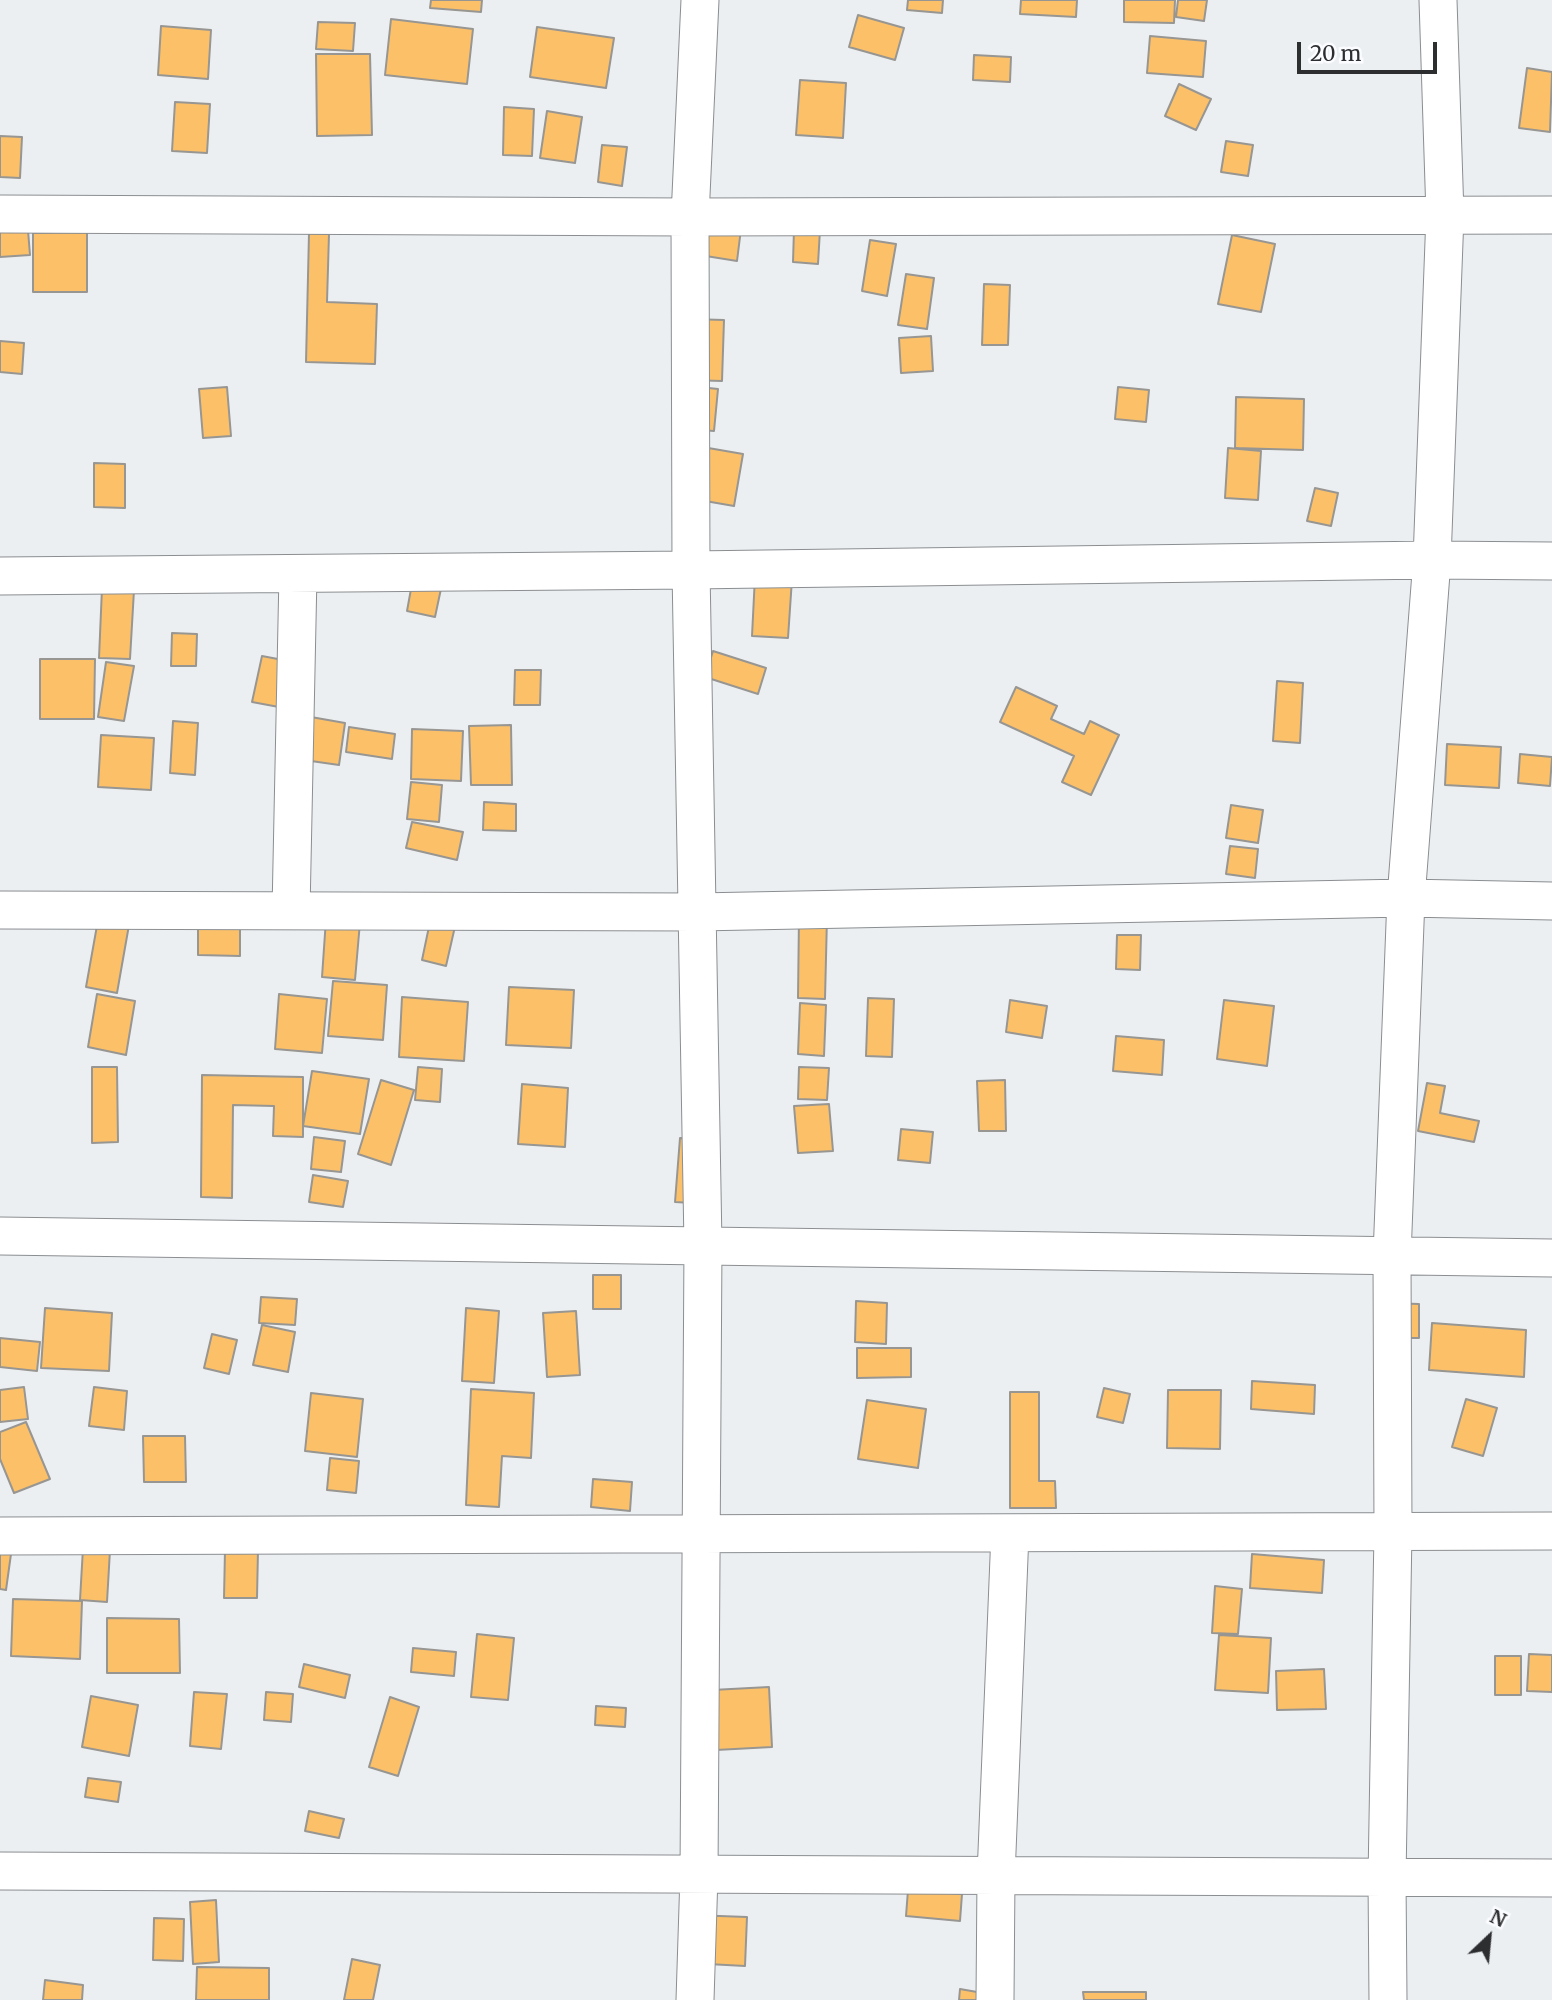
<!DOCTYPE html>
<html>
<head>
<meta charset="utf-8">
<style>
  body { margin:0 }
  #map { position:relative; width:1552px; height:2000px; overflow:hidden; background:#eceff2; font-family:Merriweather,serif }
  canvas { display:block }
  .north { position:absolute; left:1454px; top:1902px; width:70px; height:70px; -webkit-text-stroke:5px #fafcff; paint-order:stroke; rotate:26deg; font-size:19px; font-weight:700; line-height:28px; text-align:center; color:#2d2e30 }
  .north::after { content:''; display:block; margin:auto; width:24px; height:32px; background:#2d2e30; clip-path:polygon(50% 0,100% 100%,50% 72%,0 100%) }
  .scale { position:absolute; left:1297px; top:42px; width:140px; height:32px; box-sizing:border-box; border:4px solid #2d2e30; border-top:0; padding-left:9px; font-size:21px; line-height:24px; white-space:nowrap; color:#2d2e30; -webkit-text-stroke:5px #fafcff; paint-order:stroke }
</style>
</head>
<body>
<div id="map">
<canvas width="1552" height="2000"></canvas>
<div class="north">N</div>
<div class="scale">20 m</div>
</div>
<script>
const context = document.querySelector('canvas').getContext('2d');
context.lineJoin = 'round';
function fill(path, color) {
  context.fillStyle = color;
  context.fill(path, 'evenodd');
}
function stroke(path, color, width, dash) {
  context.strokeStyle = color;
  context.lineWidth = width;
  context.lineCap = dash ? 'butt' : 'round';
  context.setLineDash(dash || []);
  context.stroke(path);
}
const building = new Path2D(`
  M431,0H482L481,12L430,8Z
  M908,0H943L942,13L907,10Z
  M1021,0H1077L1076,17L1020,14Z
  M1124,0H1175L1174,23L1124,22Z
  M1178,0H1207L1204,21L1176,17Z
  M858,15L904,28L895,60L849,47Z
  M391,19L473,29L467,84L385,75Z
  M318,22L355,23L353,51L316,49Z
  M161,26L211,30L208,79L158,75Z
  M537,27L614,38L606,88L530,77Z
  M1150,36L1206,41L1203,77L1147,73Z
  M316,54H370L372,135L317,136Z
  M974,55L1011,57L1010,82L973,80Z
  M1527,68L1552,72L1550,132L1519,128Z
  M800,80L846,83L843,138L796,135Z
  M1179,84L1211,99L1196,130L1165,116Z
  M175,102L210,104L207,153L172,151Z
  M504,107L534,109L532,156L503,155Z
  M547,111L582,117L575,163L540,158Z
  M0,136L22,137L20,178L0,177Z
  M1226,141L1253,145L1248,176L1221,172Z
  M602,145L627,147L622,186L598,182Z
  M691,222L741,229L737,261L687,253Z
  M794,229L820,230L818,264L793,262Z
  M28,230L30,255L0,257V231Z
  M87,232V292H33V233Z
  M309,233L329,234L327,302L377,304L375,364L306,362Z
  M1232,235L1275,244L1261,312L1218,304Z
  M870,240L896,244L887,296L862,291Z
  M906,274L934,278L927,329L898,325Z
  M984,284L1010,285L1008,345H982Z
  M690,319L724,320L722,381L688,380Z
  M931,336L933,371L901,373L899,338Z
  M0,341L24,343L22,374L0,372Z
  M690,386L718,389L714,431L687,429Z
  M227,387L231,436L203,438L199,389Z
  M1118,387L1149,390L1146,422L1115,419Z
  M1236,397L1304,399L1303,450L1235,448Z
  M691,445L743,454L734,506L682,497Z
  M1228,448L1261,451L1258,500L1225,498Z
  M94,463L125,464V508L94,507Z
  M1315,488L1338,493L1331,526L1307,521Z
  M755,576L792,579L788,638L752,636Z
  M413,578L442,584L435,617L407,611Z
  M102,588L134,590L130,659L99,658Z
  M172,633L197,634L196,666H171Z
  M713,651L766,668L758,694L705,677Z
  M262,656L304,664L295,710L252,702Z
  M40,659H95L94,719H40Z
  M106,662L134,666L124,721L98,717Z
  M515,670H541L540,705H514Z
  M1277,681L1303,683L1300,743L1273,741Z
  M1016,687L1057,706L1051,719L1084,734L1090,721L1119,735L1091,795L1062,782L1074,756L1000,722Z
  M311,717L345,723L339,765L304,760Z
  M173,721L198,723L195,775L170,773Z
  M511,725L512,785H471L469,726Z
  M349,727L395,734L392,759L346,752Z
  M412,729L463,731L461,781L411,779Z
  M101,735L154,738L151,790L98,787Z
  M1447,744L1501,747L1499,788L1445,785Z
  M1520,754L1552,757L1550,786L1518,783Z
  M411,782L442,785L439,822L407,819Z
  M484,802L516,804V831L483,830Z
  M1231,805L1263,810L1258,843L1226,838Z
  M412,822L463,832L457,860L406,848Z
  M1230,846L1258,849L1255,878L1226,874Z
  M799,916L827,917L825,999L798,998Z
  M431,917L456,922L446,966L422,960Z
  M326,919L360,922L355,980L322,977Z
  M98,920L129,925L117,993L86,987Z
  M198,920L240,921V956L198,955Z
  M1117,935H1141L1140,970L1116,969Z
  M333,981L387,985L383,1040L328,1036Z
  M509,987L574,990L571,1048L506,1045Z
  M97,994L135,1001L126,1055L88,1047Z
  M279,994L327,999L322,1053L275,1049Z
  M402,997L468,1002L464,1061L399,1057Z
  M868,998L894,999L892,1057L866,1056Z
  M1010,1000L1047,1006L1042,1038L1006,1032Z
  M1224,1000L1274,1006L1267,1066L1217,1059Z
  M800,1003L826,1005L824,1056L798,1054Z
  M1116,1036L1164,1040L1162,1075L1113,1071Z
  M92,1067H117L118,1142L92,1143Z
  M418,1067L442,1069L440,1102L415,1100Z
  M799,1067L829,1068L827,1100L798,1099Z
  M312,1071L369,1079L360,1134L303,1126Z
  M202,1075L303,1077V1137L273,1136L274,1106L233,1105L232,1198L201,1197Z
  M381,1080L414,1090L391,1165L358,1154Z
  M1005,1080L1006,1131H979L977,1081Z
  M1427,1083L1445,1086L1440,1113L1479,1121L1474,1142L1418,1131Z
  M522,1084L568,1088L565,1147L518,1144Z
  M829,1104L833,1151L798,1153L794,1106Z
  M901,1129L933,1132L930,1163L898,1160Z
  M314,1137L345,1141L341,1172L311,1169Z
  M680,1138L713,1140L708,1204L675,1202Z
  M313,1175L348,1181L343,1207L309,1202Z
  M593,1275H621V1309H593Z
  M261,1297L297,1299L295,1325L259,1323Z
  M856,1301L887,1303L886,1344L855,1342Z
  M1387,1303L1419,1304V1338H1386Z
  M45,1308L112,1313L109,1371L41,1368Z
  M466,1308L499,1311L494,1383L462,1381Z
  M576,1311L580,1375L547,1377L543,1313Z
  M1432,1323L1526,1330L1524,1377L1429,1370Z
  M262,1325L295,1332L288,1372L253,1365Z
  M212,1334L237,1340L229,1374L204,1368Z
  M0,1338L40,1342L37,1371L0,1367Z
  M857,1348H911V1377L857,1378Z
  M1252,1381L1315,1385L1314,1414L1251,1409Z
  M24,1387L28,1419L0,1422V1390Z
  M94,1387L127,1391L124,1430L89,1426Z
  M1104,1388L1130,1394L1123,1423L1097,1417Z
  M471,1389L534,1393L531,1458L502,1456L499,1507L466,1505Z
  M1168,1390H1221L1220,1449L1167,1448Z
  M1010,1392H1039V1481H1055L1056,1508H1010Z
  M311,1393L363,1399L357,1457L305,1451Z
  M1466,1399L1497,1408L1483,1456L1452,1447Z
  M867,1400L926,1409L918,1468L858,1459Z
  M26,1422L50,1479L14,1493L0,1459V1432Z
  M143,1436H185L186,1482H144Z
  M330,1458L359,1461L356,1493L327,1490Z
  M593,1479L632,1482L630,1511L591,1507Z
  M83,1548L110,1550L107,1602L80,1600Z
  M225,1550H258L257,1598H224Z
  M0,1552L11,1554L6,1590L0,1589Z
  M1252,1554L1324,1560L1322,1593L1250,1588Z
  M1215,1586L1242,1589L1238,1634L1212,1633Z
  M13,1599L82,1601L80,1659L11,1656Z
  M107,1618L179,1619L180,1673H107Z
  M477,1634L514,1638L508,1700L471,1697Z
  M1219,1635L1271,1638L1268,1693L1215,1690Z
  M413,1648L456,1652L454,1676L411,1672Z
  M1529,1654L1552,1655V1692L1527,1691Z
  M1495,1656H1521V1695H1495Z
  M304,1664L350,1675L345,1698L299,1687Z
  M1324,1669L1326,1709L1277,1710L1276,1671Z
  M769,1687L772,1747L716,1750L712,1690Z
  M194,1692L227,1694L221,1749L190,1746Z
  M266,1692L293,1694L291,1722L264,1720Z
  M91,1696L138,1705L129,1756L82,1747Z
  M390,1697L419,1707L398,1776L369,1767Z
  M596,1706L626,1708L625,1727L595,1725Z
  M88,1778L121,1782L118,1802L85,1797Z
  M309,1811L344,1819L339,1838L305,1831Z
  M908,1890L962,1894L960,1921L906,1916Z
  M216,1900L219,1962L193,1964L190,1902Z
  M692,1915L747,1917L745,1966L689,1963Z
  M154,1918L184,1919L183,1961L153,1960Z
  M352,1959L380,1965L373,2000H344Z
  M197,1967L269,1968V2000H196Z
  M45,1980L83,1985L82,2000H43Z
  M960,1989L994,1995L993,2000H959Z
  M1083,1992H1146V2000H1084Z`);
fill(building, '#fcc168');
stroke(building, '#989692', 2);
const minor = new Path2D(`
  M0,214L690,217L1552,215
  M0,576L691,570L1432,560L1552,561
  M0,910L698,912L1406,898L1552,901
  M291,911L298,574
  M0,1236L1552,1258
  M0,1536L1552,1531
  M0,1871L1552,1878
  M695,2000L699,1875L703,1245L691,570L690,217L700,0
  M995,2000L996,1876L1010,1533
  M1388,2000L1387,1878L1393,1532L1392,1256L1406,898L1432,560L1445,215L1438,0`);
stroke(minor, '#8b8e91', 39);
stroke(minor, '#fff', 37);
</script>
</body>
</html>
